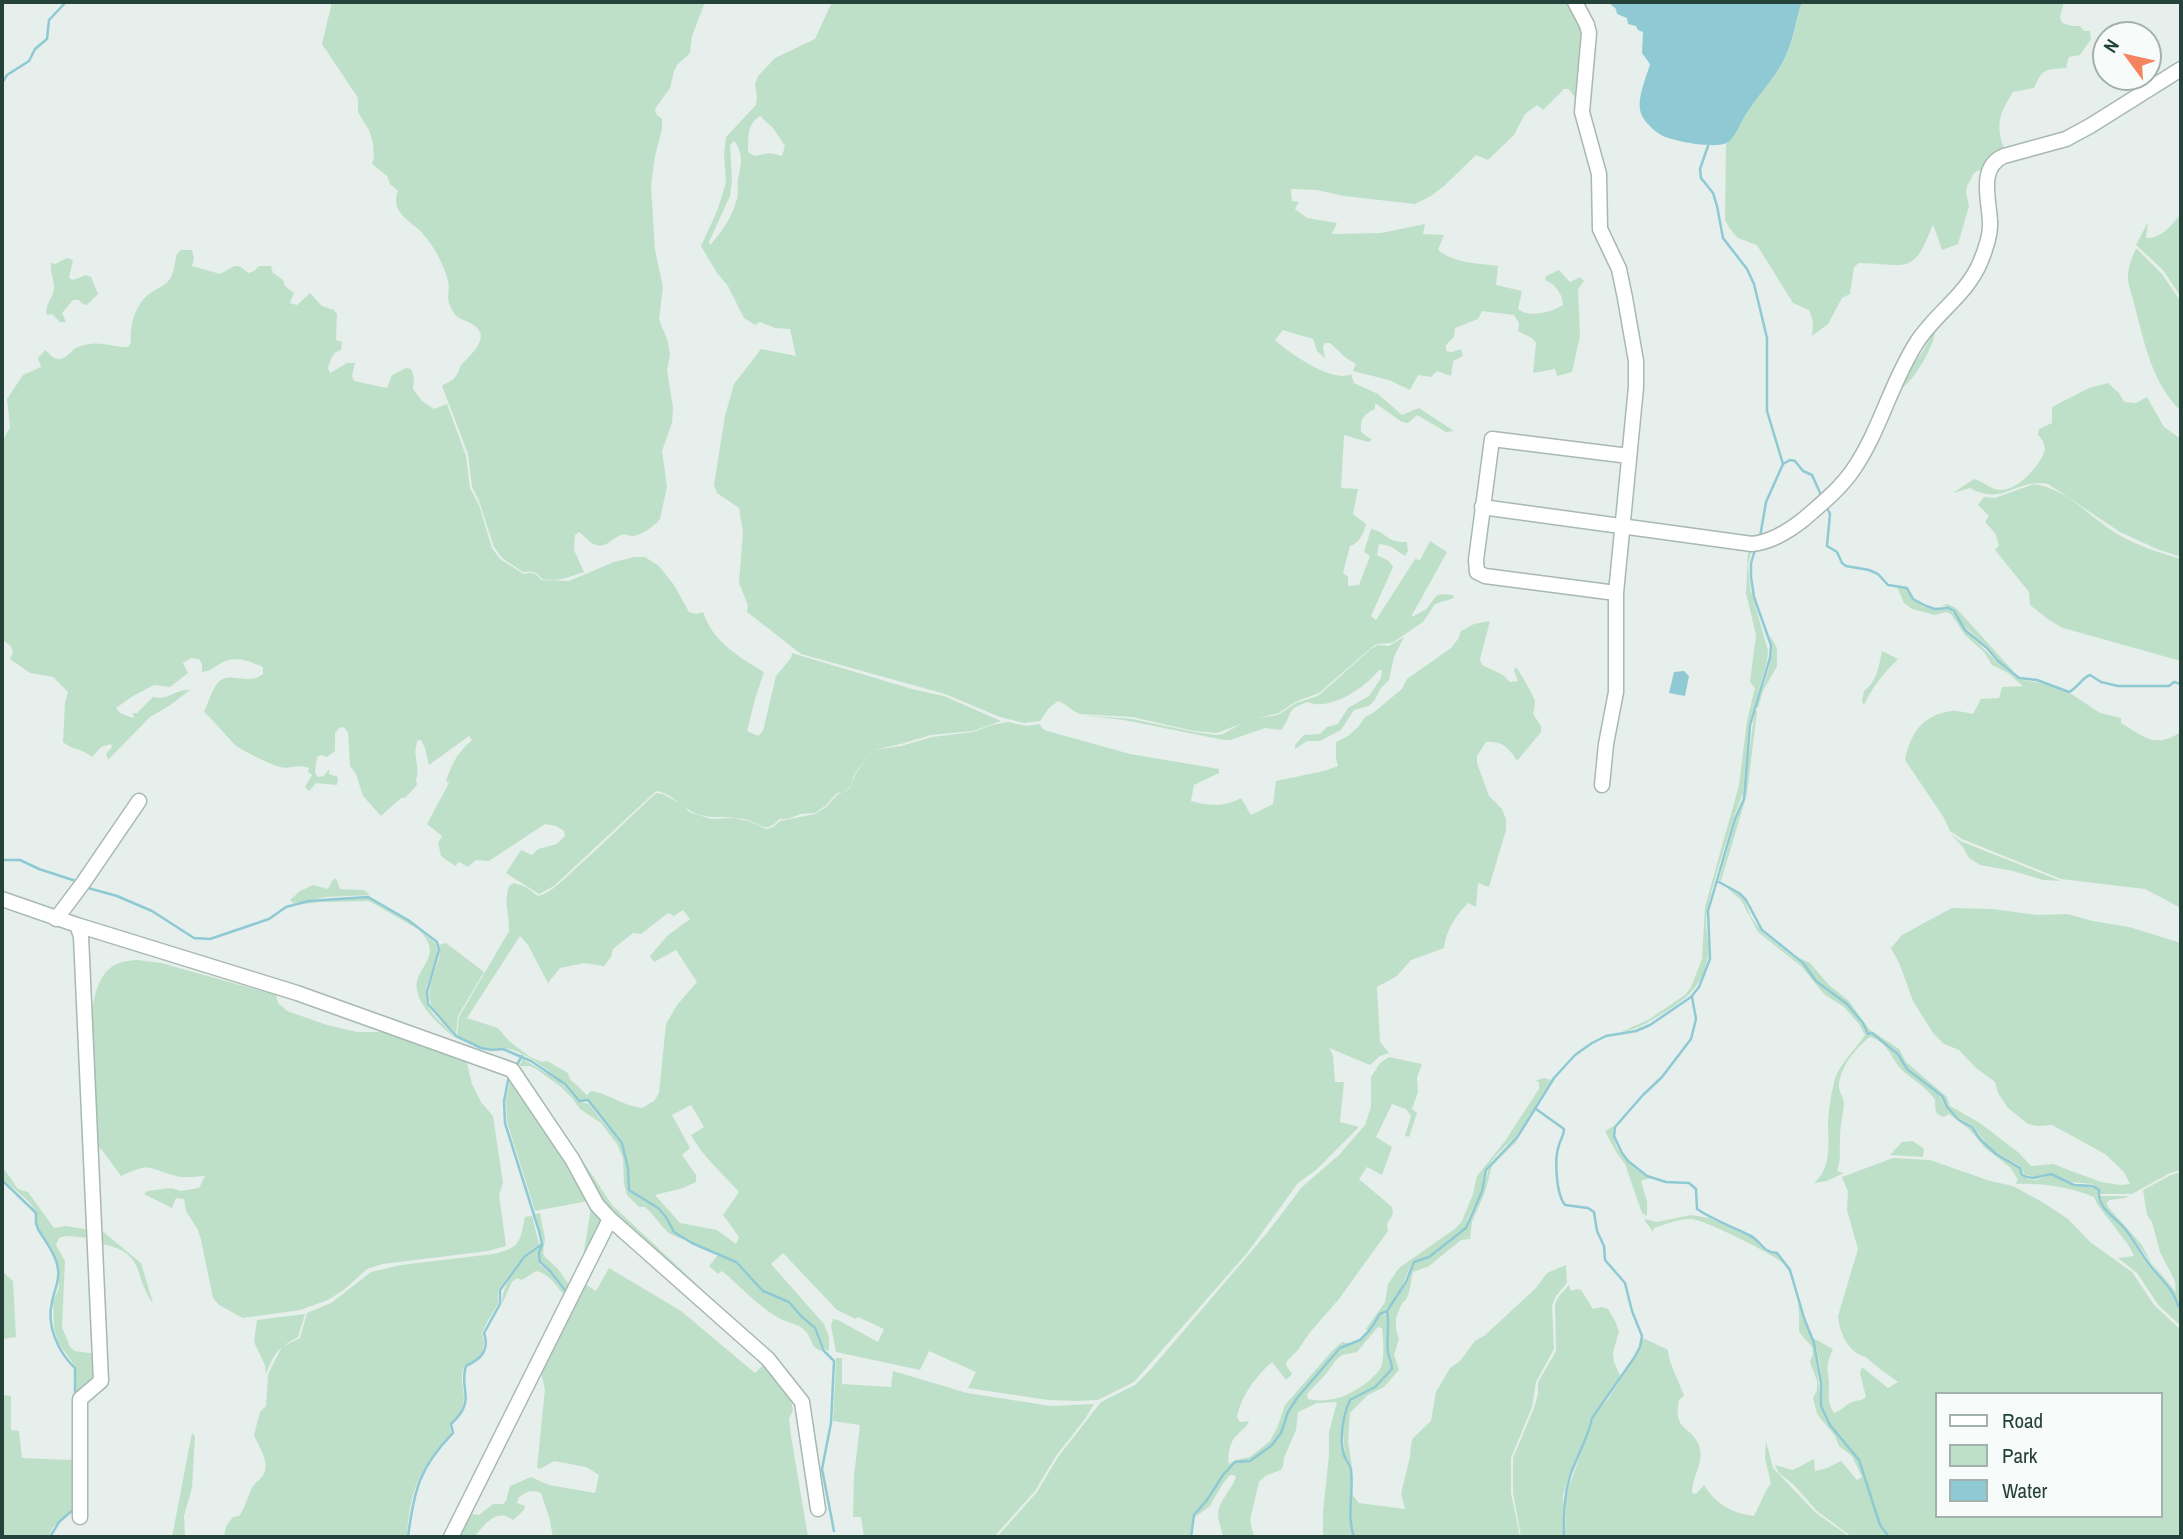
<!DOCTYPE html>
<html>
<head>
<meta charset="utf-8">
<style>
  body { margin:0 }
  #map { position:relative; width:2183px; height:1539px; overflow:hidden; background:#e6efeb; font-family:"Archivo Narrow",sans-serif }
  canvas { display:block }
  .frame { position:absolute; inset:0; border:4px solid #24423a; pointer-events:none }
  .legend { position:absolute; left:1935px; top:1392px; width:228px; height:126px; box-sizing:border-box; background:#f7fbf9; border:2px solid #a3b1ad; margin:0; padding:9px 12px; list-style:none; font-size:21px; color:#24423a }
  .legend li { display:flex; align-items:center; gap:14px; height:35px }
  .legend b { width:35px; border:2px solid #a3b1ad }
  .north { position:absolute; left:2092px; top:21px; width:70px; height:70px; box-sizing:border-box; background:#f7fbf9; border:2px solid #a3b1ad; border-radius:50%; rotate:303deg; font-size:19px; font-weight:700; line-height:28px; text-align:center; color:#24423a }
  .north::after { content:''; display:block; margin:auto; width:24px; height:32px; background:#f4845f; clip-path:polygon(50% 0,100% 100%,50% 72%,0 100%) }
</style>
</head>
<body>
<div id="map">
<canvas width="2183" height="1539"></canvas>
<div class="frame"></div>
<ul class="legend">
<li><b style="height:9px;background:#fff"></b>Road</li>
<li><b style="height:19px;background:#bfe0c8"></b>Park</li>
<li><b style="height:19px;background:#8ec9d4"></b>Water</li>
</ul>
<div class="north">N</div>
</div>
<script>
const context = document.querySelector('canvas').getContext('2d');
context.lineJoin = 'round';
function fill(path, color) {
  context.fillStyle = color;
  context.fill(path, 'evenodd');
}
function stroke(path, color, width, dash) {
  context.strokeStyle = color;
  context.lineWidth = width;
  context.lineCap = dash ? 'butt' : 'round';
  context.setLineDash(dash || []);
  context.stroke(path);
}
fill(new Path2D(`
  M332,2H705L692,36L690,53L677,65L674,71L670,88L655,109L656,114L662,119V129L655,156L651,186L655,250L663,287L659,319L668,342L670,355L667,370L673,408L672,423L662,451L667,487L660,519C655,526 640,536 632,536C625,536 628,533 621,535C612,538 607,548 596,545C589,543 585,536 579,532L575,535L574,550L584,572C567,577 561,582 542,579C537,572 532,571 523,572L502,558L494,547L479,501L472,487L468,454L442,386C445,383 453,381 455,377C459,373 459,367 463,363C470,355 490,339 476,327C464,317 456,323 449,303C447,296 450,288 448,281C444,265 434,246 423,234C412,221 389,213 398,191L390,184L387,176L372,164L374,157L373,143L369,130L358,112V98L322,44Z
  M832,2H1571L1583,21L1579,104L1569,89H1564L1543,110L1537,105L1525,114L1514,135L1488,160L1476,155L1444,186L1431,196L1415,204L1344,196L1317,190L1291,189L1292,201L1299,202L1295,209L1307,218L1337,223L1332,234L1381,233L1425,224L1423,234L1444,235L1438,250C1456,264 1477,263 1498,266L1496,285L1522,291L1518,309C1530,318 1550,313 1563,305C1562,293 1556,285 1545,280L1546,276L1559,270L1570,282L1580,277L1584,281L1578,289L1580,336L1572,372L1557,376L1555,369L1533,373L1536,343L1532,338L1518,331L1519,323L1514,315L1482,311L1478,319L1455,328L1454,337L1446,345V351L1452,352L1461,349L1463,356L1453,361L1451,376L1437,371L1431,377L1418,375L1410,390L1389,380L1353,371L1356,364L1346,358L1330,343H1325L1323,347L1325,358L1317,351L1313,339L1283,330L1275,340C1288,352 1333,384 1351,374L1354,383L1378,394L1402,415L1419,408L1454,431L1446,432L1417,415L1408,423L1402,422L1375,403V409C1364,414 1360,419 1361,432L1372,440L1368,442L1344,435L1341,488L1358,489L1353,514L1366,524C1364,532 1359,544 1350,546L1343,573L1348,577V586L1359,585L1370,556L1364,552L1371,529C1387,532 1386,543 1407,542L1408,551L1405,556L1390,546L1379,544L1377,555L1389,561L1393,567L1371,616L1376,620L1415,559L1420,560L1430,541L1447,552L1411,617C1417,614 1424,612 1428,607C1438,594 1434,593 1453,595L1454,598L1435,604L1423,622L1392,643L1377,644L1372,647L1319,693L1295,702L1279,713L1258,718L1278,715L1296,703L1318,696L1372,648L1378,645L1389,646L1404,637L1394,657L1389,680L1381,688L1374,701L1369,706L1354,710L1341,730L1320,741H1307L1295,749V745L1304,735L1320,734L1327,727L1338,724L1348,708L1369,696L1381,678L1382,670H1379C1366,687 1329,712 1308,702C1284,709 1293,716 1281,730L1265,728L1230,740H1224L1124,720L1081,715L1132,719L1194,732L1216,735L1223,734L1243,723L1217,733L1194,731L1132,717L1080,714C1072,711 1067,704 1058,701L1049,708L1040,721L1024,723L1000,717L945,694L801,654L747,612L748,605L739,583L743,532L739,508L717,493L714,485L725,416L734,384L761,349L796,356L790,329L775,328L760,322L755,325L744,318L728,286L717,273L701,246L717,211L726,183L724,154L726,137L756,105L757,96L755,84L758,76L775,58L815,39ZM760,116L773,128L785,146L782,156L770,153L754,156L748,152C749,137 746,125 760,116ZM734,141C744,153 741,166 738,179C737,187 739,194 736,202C732,217 721,233 710,245L709,242L730,196L732,179L730,145Z
  M1802,2H2064L2060,17L2062,23L2072,26H2080L2084,31H2090L2091,39L2080,55L2069,57L2066,68C2046,70 2043,67 2034,88L2013,92C1998,115 1995,127 2006,153L1985,173L1979,170L1974,173L1967,186L1966,192L1969,206L1958,244L1942,250L1933,224C1913,277 1908,264 1859,263L1854,267L1850,294L1842,298L1828,324L1812,336L1813,322L1809,310L1793,303L1757,245L1738,238L1730,229L1725,220L1726,144C1736,133 1741,120 1750,108C1764,89 1781,71 1789,49C1795,34 1796,17 1802,2Z
  M2181,214V297L2163,270L2136,245L2148,222L2146,238C2162,239 2171,225 2181,214Z
  M2136,248L2162,274L2181,302V411C2152,383 2145,345 2135,307C2133,298 2129,289 2128,280C2127,269 2132,258 2136,248Z
  M181,250H192L194,258L192,266L220,274C233,268 235,260 248,273L254,271L259,266H271L273,273L283,280L285,286L294,293L290,303L297,305L310,293L322,306L334,310L337,314L336,340L342,342L341,350C332,352 331,360 328,368L330,373L347,363H355L352,376L354,381L387,388L392,375L406,368L411,369L414,377L413,389L422,401L434,409L447,404L466,456L470,488L479,505L492,548L500,559L524,574C532,572 536,573 541,580L569,581L614,562L634,557H645L659,566L674,585L689,612L696,614L703,612C713,642 739,657 764,672L755,699L747,731L758,736L763,731L776,676L791,658L792,653L912,689L944,696L1001,721L973,731L931,735L901,744L873,750L901,746L932,737L973,732L992,725L1008,722L1027,726L1039,724L1044,730L1130,754L1219,769V773L1194,785L1191,801C1207,806 1225,807 1241,798L1251,815L1273,804L1276,781L1324,771L1338,766L1336,758V742L1348,736L1359,726L1365,717L1373,713L1402,689L1407,679L1451,648L1458,639L1461,631L1474,624L1490,621L1480,659L1482,665L1503,675L1510,682L1518,681L1514,670L1516,667C1520,672 1535,698 1535,701C1535,706 1534,710 1533,714L1541,726V732L1517,761C1510,749 1502,740 1486,742L1477,756V763L1489,796L1502,809L1506,819V830L1489,887L1478,883L1476,907L1468,903C1456,915 1446,930 1444,948L1411,960L1397,976L1377,987L1380,1042L1389,1053L1380,1056L1370,1065L1329,1048L1333,1055L1335,1082H1344L1340,1122L1359,1127L1316,1170L1298,1183L1248,1252L1134,1382L1098,1400L1077,1401L1048,1400L968,1388L976,1372L929,1351L920,1370L836,1352L831,1326L833,1319L838,1320L878,1342L884,1329L858,1317L856,1319L837,1310L783,1253L771,1264L824,1324L829,1337V1351L825,1349L815,1327L801,1316L790,1301L763,1290L736,1261L692,1242L674,1232L667,1217L658,1207L637,1196C645,1201 654,1205 660,1212C673,1225 668,1230 686,1240C660,1233 663,1223 645,1207H639L627,1195L624,1184L623,1158L617,1144L601,1123L580,1109L572,1098L560,1086L536,1069L530,1066H520L612,1205L704,1291L702,1294L603,1203L517,1070L523,1059L561,1082L577,1101L589,1104L598,1116L621,1143L629,1169L623,1142L588,1100H579C564,1082 528,1050 503,1048C500,1048 496,1050 493,1050C480,1049 468,1041 457,1035L459,1017L509,931C510,912 503,906 509,886L514,883L526,887L538,896C552,892 563,880 574,870C602,845 628,819 656,793L663,794L683,805L689,812L711,819L735,818L748,821L766,829L773,827L780,821L815,814L826,807L838,794L850,788L855,775L872,750L854,775L851,785L846,791L837,793L825,806L815,813L801,814L787,819H779C776,823 771,828 765,827C758,826 751,820 744,819C727,815 705,821 689,810C678,803 670,793 656,791L554,886L539,894L506,873L521,850L532,855L538,849L557,844L565,836L564,831L556,826L545,824L489,861L476,860L468,867L459,862L455,866L441,856L438,843L442,836L427,824L449,783L446,781C454,760 456,755 472,740L469,736L429,765L425,748L421,740H418C411,754 421,767 416,780L417,785L405,798H401L381,816L363,796L356,774L350,766L348,733L344,727L339,728L335,733V751L327,757L321,755L317,757L315,771L317,777L324,776L329,769V774L338,777L337,785L316,783L309,791L305,787L312,775L308,772L309,768C295,763 289,771 277,766C268,763 240,750 234,744C224,733 215,722 204,712C208,703 211,693 216,685C228,668 247,687 263,674V667C246,660 234,655 218,665C212,669 209,671 202,672V664L199,659L191,658L183,663L188,673L170,687L154,685L133,696L116,708L120,713L133,718L134,716L132,713H137L153,697C168,701 174,689 190,690L169,706L150,717L108,760L106,754L112,747L111,744L101,747L92,757C84,749 71,750 63,742L65,703L68,692L53,677L30,673L10,659L13,652L10,645L2,640V455L3,440L10,427L7,399L23,375L41,367L38,358L45,350C50,353 52,359 59,359C69,358 70,350 78,347C98,339 109,347 128,347L131,343C129,326 136,302 151,293C157,288 164,287 169,280C175,273 174,262 177,254ZM683,910L690,919L667,936L650,956L654,962L676,950L697,982L677,1005L666,1024L659,1093L654,1101L642,1108C623,1106 608,1093 591,1091L587,1095L570,1079L568,1073L547,1061L542,1062L530,1057L509,1041L498,1028L467,1018L520,936L528,945L548,983L560,968L584,963L604,966L611,957L613,949L633,933L641,934L668,913L674,916ZM691,1105L704,1127L691,1135C703,1157 723,1174 739,1192L723,1215L739,1237L736,1244L717,1230L680,1223L655,1195L683,1188L696,1182V1175L682,1155L690,1148L672,1115Z
  M67,258L73,260L69,278L73,280L86,275L91,277L98,294L87,305L83,304L79,300H73L62,313L66,322H60L52,314L47,315C44,304 54,298 54,287C54,279 50,272 51,263L55,264Z
  M1935,333C1933,348 1914,380 1902,388L1907,367L1915,362L1923,351L1932,335Z
  M2108,383L2119,393L2124,402L2136,403L2147,397L2164,427L2181,439V557L2157,549L2120,532L2048,484C2016,477 2004,507 1970,488L1953,493L1974,479C1982,481 1988,487 1995,489C2014,496 2040,466 2045,450L2043,441L2038,435L2039,429L2052,423V407L2089,388Z
  M2034,484C2068,489 2091,519 2119,535C2138,546 2160,553 2181,559V661L2063,628L2049,620L2030,605L2029,592L1995,550L1999,545L1995,533L1985,522L1989,516L1978,505L1984,497L1995,498Z
  M1748,548H1752L1748,565L1750,588L1768,650L1767,662L1749,724L1743,793L1735,814C1726,845 1713,880 1707,912C1704,927 1710,941 1708,955C1705,983 1687,999 1665,1012C1650,1021 1639,1029 1621,1032L1648,1020L1685,995L1691,987L1702,959L1705,907L1739,785L1747,721L1755,688L1750,682L1756,635L1746,593Z
  M1897,587L1907,589L1912,599L1926,608L1951,610L1965,630L1997,662L2018,679L2046,684L2070,693L2100,713L2121,718V723C2144,737 2155,749 2181,732V908L2145,889L2061,879L1962,839L1950,831L1944,818L1905,760C1910,734 1922,715 1951,711C1958,710 1966,713 1973,714L1981,699L1999,698L2002,687L2023,686L2008,673L1992,665L1984,652L1965,635L1951,614L1946,612L1935,615L1912,609L1904,603Z
  M1947,604L1956,608L2015,673L1999,661L1988,647L1965,627L1952,608L1942,606Z
  M1770,635L1777,648V666L1763,691L1758,708L1755,707C1763,685 1776,659 1770,635Z
  M1882,651L1898,659C1884,673 1872,687 1864,705L1862,701L1864,691C1877,682 1879,666 1882,651Z
  M1755,710L1757,711L1747,794L1721,881L1719,880L1736,820L1746,797L1745,781Z
  M1950,833L1960,841L2061,881L2043,880L2013,871L1980,865L1969,858L1963,847Z
  M336,878L340,889L364,890L370,895L326,897L293,903L290,900L300,891L313,885L328,889L332,881Z
  M1727,888L1735,891L1745,901L1751,917L1763,933L1804,966L1816,982L1847,1004L1862,1023L1867,1035H1873L1898,1054L1906,1069L1939,1095L1946,1108L1959,1121L1970,1127L1979,1139L1995,1154L2019,1168L2022,1176L2028,1179L2036,1180L2050,1175L2074,1186H2092L2098,1190V1195H2095L2098,1196C2099,1211 2115,1218 2124,1230C2133,1241 2140,1255 2149,1266C2159,1278 2173,1291 2177,1306L2181,1309V1326L2159,1306L2137,1273L2118,1258L2134,1256L2129,1246L2097,1204L2094,1197C2069,1187 2043,1183 2015,1184L2018,1180L2011,1168L1984,1147L1970,1130L1949,1114L1943,1117C1933,1112 1936,1110 1935,1100C1926,1086 1912,1080 1901,1069C1890,1057 1889,1043 1870,1037C1856,1047 1838,1070 1839,1088C1840,1094 1844,1098 1844,1104C1843,1115 1840,1126 1840,1138C1839,1150 1842,1158 1837,1171L1844,1173L1827,1181L1814,1183C1830,1170 1829,1147 1828,1128C1828,1113 1831,1093 1835,1079C1839,1065 1857,1047 1865,1035L1859,1024L1844,1007L1824,994L1802,967L1758,932L1741,900Z
  M368,898L407,920L436,944C442,964 421,984 427,1004C432,1017 448,1027 455,1038C442,1027 420,1009 417,990C413,967 447,957 418,929L369,901L321,902L296,905L307,901Z
  M1952,908L1993,909L2037,915L2067,914L2093,921L2129,927L2181,943V1170L2170,1173L2132,1194H2100L2099,1189L2093,1184L2071,1182L2050,1173L2036,1177L2025,1175L2020,1166L1995,1152L1981,1137L1973,1126L1959,1118L1948,1107L1942,1095L1908,1068L1899,1053L1874,1033L1868,1032C1858,1006 1835,997 1816,979C1809,973 1808,965 1798,957L1810,963L1829,985L1849,1001L1869,1029L1899,1049L1906,1062L1947,1097L1950,1106L1980,1123L2019,1153L2031,1166L2053,1164L2101,1182L2120,1185L2130,1184L2124,1172L2105,1154L2052,1125L2037,1126L2028,1124L2008,1108L1998,1093L1995,1082L1976,1068L1959,1050L1944,1044L1933,1033L1913,1001L1900,965L1891,948L1902,935Z
  M446,943L484,972L458,1016L456,1034C429,1007 423,1004 436,967C439,959 441,953 439,945Z
  M138,960L161,963L276,995L278,1003L287,1011L327,1025L357,1032H392L466,1059L472,1084L481,1102L493,1116L503,1183L499,1194L506,1246L488,1251L383,1264L367,1269L345,1289L328,1300L300,1310L243,1318L219,1305L213,1298L201,1240L198,1230L186,1211L184,1199L176,1198L172,1208L144,1194L147,1191L171,1188L181,1191L199,1188L205,1176C196,1176 185,1179 176,1176C145,1168 153,1162 121,1176L102,1150L97,1147C94,1107 78,998 108,970C117,961 127,961 138,960Z
  M1389,1057L1422,1064L1417,1077L1418,1092L1412,1109L1417,1113L1409,1137L1405,1136L1411,1116L1406,1109L1392,1104L1376,1137L1392,1147L1382,1175L1367,1167L1359,1179L1392,1207L1393,1214L1387,1224L1388,1231L1339,1299L1311,1331L1298,1350L1287,1361L1286,1365L1292,1374L1286,1380L1272,1362C1257,1375 1240,1397 1237,1418L1240,1422L1249,1421C1246,1429 1242,1429 1237,1435C1230,1441 1227,1455 1229,1464L1235,1460L1250,1457L1270,1441L1277,1428L1285,1405L1332,1351L1342,1342L1352,1344L1340,1348L1313,1379C1324,1370 1330,1358 1340,1350C1350,1341 1356,1346 1369,1332L1366,1329L1385,1302L1388,1284L1399,1268L1456,1228L1462,1221L1473,1194L1477,1176L1505,1141L1539,1089V1082L1535,1081L1544,1078L1551,1080L1517,1135L1498,1153L1485,1170L1481,1191L1467,1220L1466,1229L1481,1195L1490,1165L1519,1136L1517,1141L1492,1166L1485,1192L1472,1222L1470,1239L1461,1240L1429,1266L1413,1272C1410,1282 1411,1298 1402,1303L1396,1318V1329L1399,1339L1394,1355L1399,1370L1384,1387L1368,1395L1350,1413L1348,1442L1352,1466L1345,1456L1343,1433C1342,1441 1341,1452 1346,1460C1348,1465 1350,1464 1350,1470C1354,1493 1345,1515 1353,1537H1323V1512L1329,1455V1432L1337,1402L1317,1403L1298,1412L1296,1430L1284,1458L1283,1466L1281,1470L1265,1476L1259,1482L1250,1520L1254,1537H1223C1222,1530 1218,1521 1218,1514C1218,1502 1232,1489 1236,1477L1234,1475H1230L1222,1485L1210,1506L1194,1518L1206,1501L1193,1515L1190,1537H997L1037,1492L1058,1457L1101,1402L1135,1385L1151,1369L1267,1233L1302,1187L1339,1155L1365,1125L1371,1107V1077L1380,1063ZM1456,1237L1429,1258L1415,1262L1407,1282L1387,1311C1391,1324 1386,1339 1388,1353C1390,1360 1393,1362 1392,1370L1375,1387L1350,1401L1343,1416L1349,1400L1375,1386L1391,1369V1363L1387,1354V1315L1386,1314L1381,1315L1369,1330C1374,1315 1387,1311 1395,1299C1403,1287 1406,1274 1413,1262L1429,1257ZM1378,1327L1382,1328C1383,1339 1385,1357 1381,1367C1379,1372 1373,1376 1370,1380C1352,1395 1331,1404 1308,1399L1307,1394L1326,1374L1336,1360L1342,1355L1357,1352Z
  M511,1076L558,1145L588,1201L535,1211L507,1122L506,1099Z
  M1614,1126C1609,1148 1632,1169 1650,1178L1641,1181L1647,1201V1216L1642,1213L1625,1164L1616,1152L1605,1131Z
  M1913,1141L1924,1149L1923,1157L1890,1155L1902,1142Z
  M1893,1158L1930,1160L1990,1181L2013,1186L2044,1203L2068,1219L2090,1242L2132,1272L2154,1305L2181,1330V1537H1890L1880,1524L1859,1459L1831,1425L1822,1406L1820,1395L1821,1407L1830,1426L1858,1460L1880,1526L1888,1537H1852L1817,1511L1794,1485L1779,1473L1775,1465L1793,1470L1814,1459L1815,1471L1827,1468L1841,1461L1857,1480L1862,1477L1852,1456L1839,1446L1835,1436L1817,1414L1813,1398L1817,1390V1381L1810,1362L1813,1354L1812,1347L1799,1332C1800,1309 1798,1283 1784,1264C1777,1256 1702,1218 1691,1219C1680,1219 1665,1224 1654,1228L1653,1232L1645,1221V1219L1657,1222L1691,1215L1709,1218L1753,1238L1766,1252L1778,1254L1790,1270L1803,1318L1814,1344L1820,1393C1823,1376 1819,1354 1813,1338L1833,1349C1825,1368 1828,1366 1829,1384C1829,1396 1827,1403 1834,1413C1841,1411 1845,1405 1852,1402C1858,1399 1860,1402 1866,1397L1860,1373L1862,1367L1888,1388L1898,1382C1888,1375 1877,1367 1868,1359C1865,1356 1862,1356 1858,1354C1846,1347 1839,1330 1838,1316L1858,1249L1847,1210L1848,1192L1842,1177ZM1936,1394H2160V1516H1936Z
  M2,1166L18,1189L28,1192L54,1228L66,1226L90,1230L91,1238L66,1236L59,1238L56,1245L65,1261L62,1327L70,1347L75,1351L96,1354L97,1381L76,1402V1367L58,1343L54,1328L53,1301L59,1288V1266L39,1228L36,1222L37,1213L29,1202L2,1178Z
  M2181,1172V1307L2178,1305L2176,1298L2170,1288L2126,1229L2102,1206L2099,1196H2128L2126,1198L2109,1200L2107,1203L2108,1207L2142,1245L2151,1262L2176,1292L2175,1281L2160,1252L2152,1222L2147,1215L2143,1190L2171,1175Z
  M591,1208L603,1216L587,1254L584,1251Z
  M540,1213L545,1239L543,1253L545,1257L558,1269L572,1289L569,1294L550,1270L541,1261L540,1253L543,1244L535,1214Z
  M532,1216L539,1244L522,1257L498,1290V1304L486,1324L482,1333L484,1341L483,1351L477,1359L464,1366C456,1391 476,1399 450,1425L451,1434C419,1469 410,1489 407,1537H224L226,1526L233,1517L239,1516C246,1507 248,1493 254,1485C256,1482 260,1480 262,1477C272,1464 259,1448 254,1435L260,1412L266,1406L268,1375L272,1366L282,1347L300,1338L307,1313L331,1303L371,1272L401,1265L493,1254C521,1247 519,1244 525,1217Z
  M101,1230L141,1263L153,1303C133,1277 147,1253 102,1244Z
  M540,1247L539,1264L549,1272L568,1297L567,1299C558,1288 550,1274 536,1271L522,1280L517,1278L512,1282L502,1304C502,1283 521,1257 540,1247Z
  M718,1255L735,1263L763,1292L789,1303L800,1316L814,1329L823,1351C809,1350 813,1335 802,1328C795,1323 785,1322 777,1317C757,1305 740,1286 722,1271L718,1274L709,1266Z
  M1566,1265L1567,1283L1556,1296L1552,1306L1554,1349L1536,1382L1532,1407L1511,1458V1493L1520,1537H1355L1351,1527V1493L1359,1503L1405,1509L1401,1494L1410,1457L1411,1445L1413,1438L1431,1421L1436,1392L1450,1368L1460,1361L1475,1341L1484,1336L1536,1288L1547,1273Z
  M609,1268L681,1311L755,1373L766,1362L792,1394L791,1400L793,1410L789,1419L791,1436L808,1537H553L549,1517L541,1493C531,1489 526,1492 518,1498L517,1503L525,1506L524,1510L513,1520C496,1507 485,1525 474,1537H460L471,1514L479,1515L493,1504H503L506,1501L510,1486L531,1477L549,1485L595,1493L599,1475L586,1467L554,1461L540,1469L537,1468L545,1389L541,1373L584,1283L596,1291Z
  M2,1271L13,1281L16,1337L2,1339L3,1395L11,1396V1430L19,1431L22,1458L72,1460L73,1508L53,1527L48,1537H2Z
  M1569,1285L1571,1291L1578,1289L1581,1290L1593,1309L1602,1307L1608,1309L1615,1321L1619,1331L1613,1353L1614,1362L1620,1376L1591,1417L1584,1442L1568,1478L1563,1496L1564,1537H1521L1513,1493V1458L1534,1408L1538,1394V1382L1556,1351L1555,1304L1559,1296Z
  M305,1314L298,1337C278,1348 274,1353 266,1374L265,1365L254,1342L257,1320Z
  M1643,1338L1668,1350C1668,1363 1680,1382 1684,1396L1679,1400C1673,1431 1689,1425 1698,1443C1706,1462 1692,1475 1692,1493L1696,1494L1704,1485C1716,1504 1731,1513 1754,1516L1767,1489L1771,1484L1765,1458L1766,1441L1773,1468L1816,1513L1850,1537H1565L1566,1495L1594,1416L1608,1399L1633,1361Z
  M836,1358H842V1384L891,1387L893,1371L967,1393L1051,1406L1094,1404L1085,1419L1056,1456L1035,1491L994,1537H864L861,1517H853L854,1476L860,1425L833,1421Z
  M192,1433L195,1436L192,1488L184,1516L185,1537H172Z`), '#bfe0c8');
fill(new Path2D(`
  M1608,2H1802C1796,17 1795,33 1789,48C1781,72 1762,90 1748,111C1741,120 1737,135 1728,142C1717,150 1672,141 1661,135C1653,130 1646,123 1642,116C1635,101 1646,79 1650,64L1642,53L1643,32L1638,30L1636,26L1628,24L1627,18L1617,14L1616,9Z
  M1684,671L1689,676L1685,696L1669,693L1674,672Z`), '#8ec9d4');
stroke(new Path2D(`
  M2,83L7,75L29,61L35,49L47,39L49,20L66,2
  M1708,146L1700,169L1701,178L1713,193L1717,206L1723,238L1747,269L1754,284L1767,338V411L1783,464L1766,502L1760,537
  M1783,464L1790,460L1795,461L1803,471L1812,475L1821,495
  M1827,508L1830,514L1827,546L1837,552L1842,563L1846,566L1869,570L1878,574L1888,585L1907,588L1913,599L1926,606L1935,609L1949,608L1954,611L1965,630L1987,648L1998,661L2019,678L2037,680L2069,692C2077,688 2083,677 2090,675L2101,682L2118,686H2169L2174,682L2181,684
  M2,860H20L39,869L79,882
  M1719,882L1739,893L1746,900L1762,930L1803,963L1816,981L1847,1004L1863,1023L1868,1034L1872,1033L1898,1054L1907,1069L1942,1096L1947,1107L1959,1120L1972,1127L1980,1139L1996,1154L2020,1168L2022,1175C2032,1181 2040,1176 2051,1174L2074,1185L2093,1186L2099,1190C2097,1209 2114,1216 2125,1229C2134,1240 2141,1254 2150,1265C2160,1278 2174,1290 2178,1306L2181,1308
  M88,888L117,896L152,911L194,938L210,939L269,919L286,907L308,901L368,897L408,920L437,942L439,950L427,992L428,1004L456,1036L481,1048L492,1050L503,1049L531,1061L565,1084L579,1101L588,1100L622,1143L628,1168L629,1190L658,1208L666,1217L674,1232L692,1243L736,1262L763,1291L789,1302L801,1316L815,1328L824,1351L834,1361L831,1423L822,1469L834,1531
  M1692,997L1696,1019L1691,1039L1662,1077L1643,1095L1615,1127L1614,1136L1622,1153L1628,1161L1647,1176L1666,1182L1689,1183L1696,1189L1697,1209C1715,1221 1731,1226 1749,1235C1762,1241 1761,1252 1777,1253L1790,1270L1804,1318L1814,1343L1821,1383V1406L1830,1425L1859,1460L1880,1525L1889,1537
  M515,1068L522,1056
  M509,1076L504,1101L505,1123L539,1231L542,1244L539,1253L540,1262L550,1271L567,1293
  M1536,1109L1564,1129C1564,1136 1561,1138 1559,1145C1554,1158 1556,1194 1565,1205L1588,1208L1594,1212L1597,1231L1604,1246L1605,1260L1625,1283L1632,1311L1642,1336L1640,1347L1634,1358L1592,1418C1588,1438 1577,1456 1570,1476C1564,1496 1563,1516 1564,1537
  M2,1180L36,1213V1223L38,1229C45,1241 57,1256 58,1269C60,1282 54,1290 52,1302C46,1325 58,1352 75,1368V1397
  M50,1537L59,1522L75,1508
  M408,1537C414,1490 419,1468 453,1433L451,1424C478,1399 458,1390 466,1366C481,1359 490,1350 484,1333L500,1304V1290L524,1257L542,1244
  M1191,1537L1194,1515L1207,1500L1223,1475L1235,1462L1250,1461L1272,1445L1281,1433L1288,1412L1297,1398L1340,1348L1360,1340L1369,1331L1380,1314L1387,1311L1406,1282L1414,1262L1429,1257L1466,1228L1482,1191L1486,1170L1518,1136L1554,1078L1575,1055L1592,1043L1606,1036L1636,1031L1650,1025L1691,997L1699,987L1710,959L1708,911L1735,819L1744,799L1750,725L1770,658L1771,645L1754,597L1751,577V563L1755,550
  M1354,1537C1346,1515 1354,1493 1351,1470C1351,1465 1346,1461 1344,1455C1339,1439 1343,1415 1350,1400L1375,1387L1392,1369C1392,1362 1389,1359 1388,1352C1386,1339 1390,1324 1387,1311`), '#8ec9d4', 2.5);
const minor = new Path2D(`
  M1575,2L1587,25L1589,33L1582,112L1599,174L1600,229L1619,269L1625,298L1636,361V387L1616,593V692L1606,744L1602,785
  M1482,507L1752,544C1772,542 1789,531 1804,519C1821,504 1840,489 1853,470C1880,431 1891,382 1917,342C1936,313 1966,295 1980,263C1985,251 1991,235 1990,222C1989,199 1978,167 2004,156L2066,139L2090,126L2181,69
  M1616,593L1485,576L1477,572L1476,560L1492,439L1629,456
  M2,899L77,925L81,936L101,1381L80,1399V1517
  M56,919L83,883L139,801
  M77,925L297,993L512,1070L572,1159L597,1205L610,1219L451,1537
  M610,1219L768,1359L802,1402L818,1509`);
stroke(minor, '#a8b8b2', 17);
stroke(minor, '#fff', 14);
</script>
</body>
</html>
